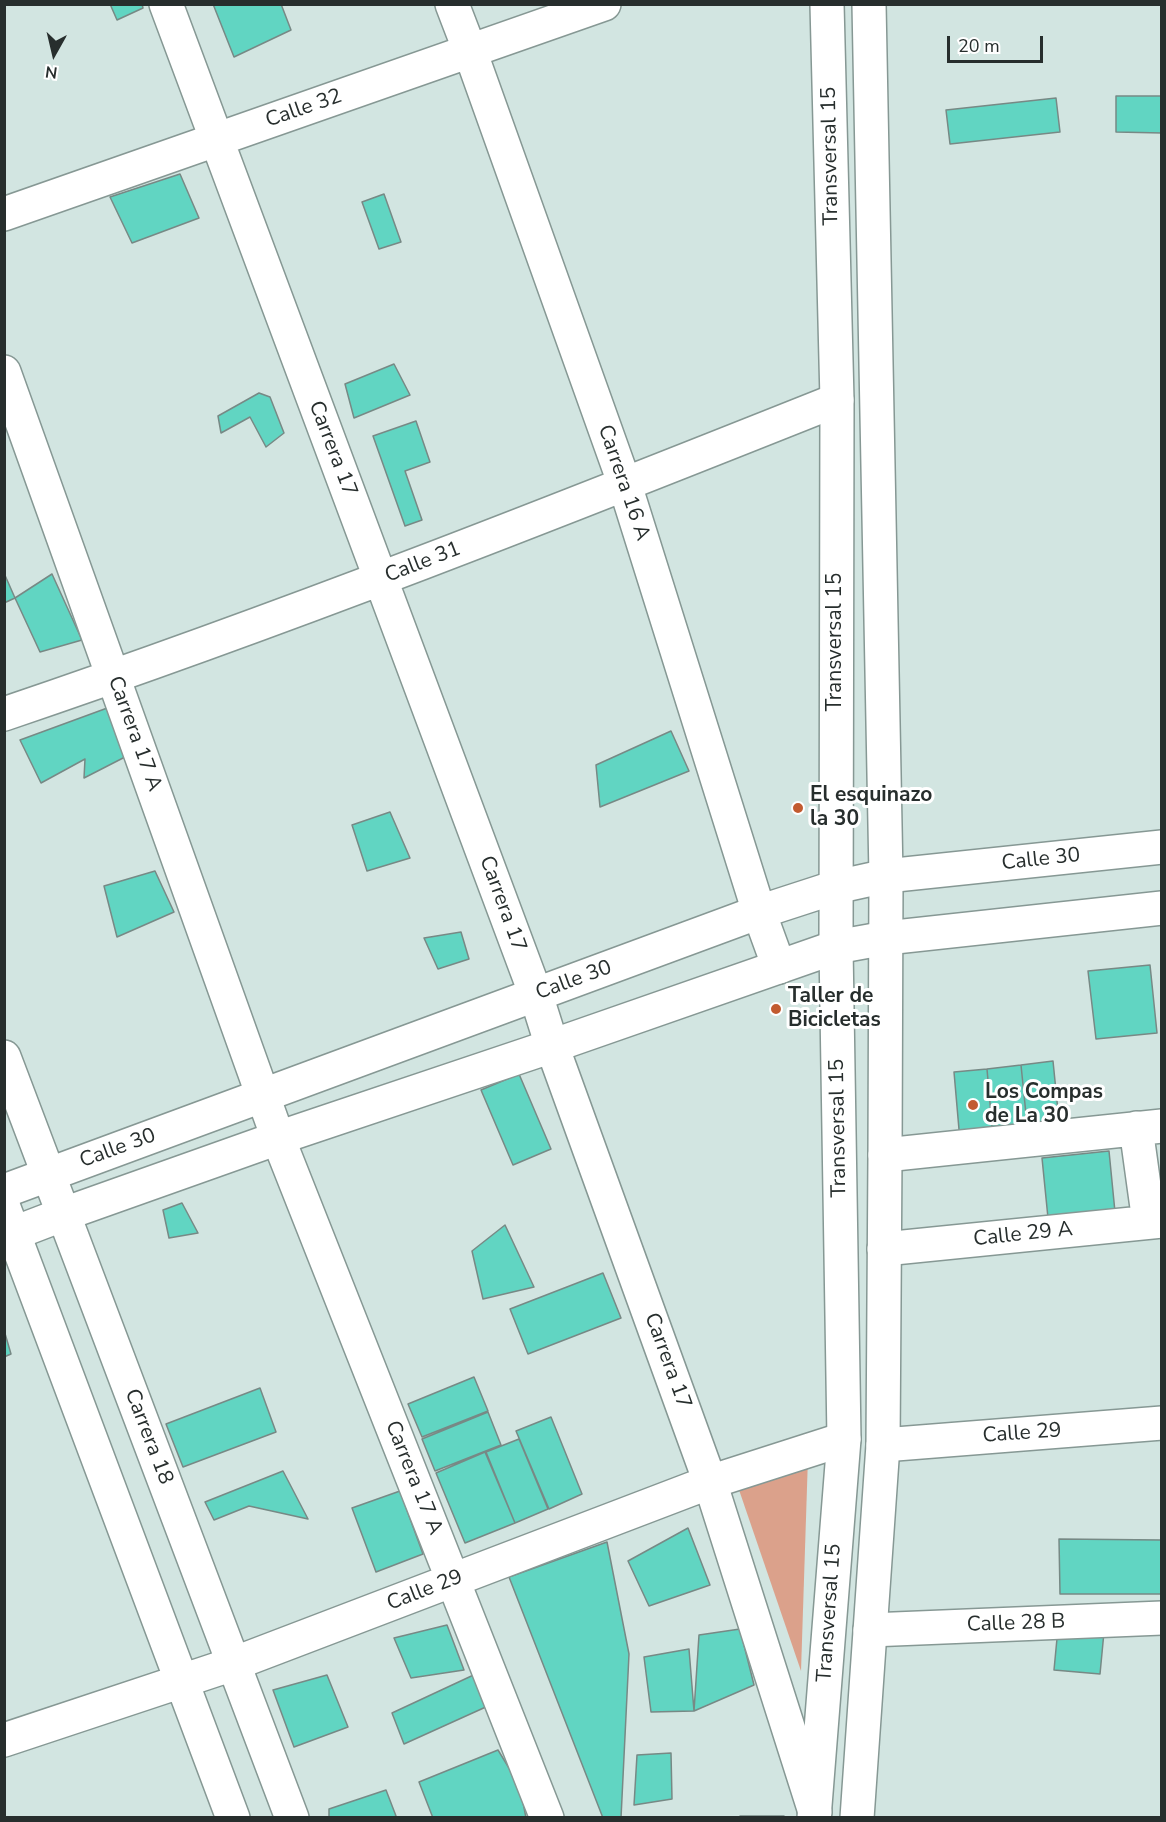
<!DOCTYPE html>
<html>
<head>
<meta charset="utf-8">
<style>
  body { margin:0 }
  #map { position:relative; width:1166px; height:1822px; overflow:hidden; background:#d2e5e1; font-family:"Nunito Sans",sans-serif }
  canvas { display:block }
  .frame { position:absolute; inset:0; border:6px solid #272e2d; pointer-events:none }
  .north { position:absolute; left:24px; top:24px; width:60px; height:60px; -webkit-text-stroke:4px #fff; paint-order:stroke; rotate:188deg; font-size:16px; font-weight:700; line-height:24px; text-align:center; color:#272e2d }
  .north::after { content:''; display:block; margin:auto; width:21px; height:27px; background:#272e2d; clip-path:polygon(50% 0,100% 100%,50% 72%,0 100%) }
  .scale { position:absolute; left:947px; top:36px; width:96px; height:27px; box-sizing:border-box; border:3px solid #272e2d; border-top:0; padding-left:8px; font-size:18px; line-height:21px; white-space:nowrap; color:#272e2d; -webkit-text-stroke:4px #fff; paint-order:stroke }
</style>
</head>
<body>
<div id="map">
<canvas width="1166" height="1822"></canvas>
<div class="frame"></div>
<div class="north">N</div>
<div class="scale">20 m</div>
</div>
<script>
const context = document.querySelector('canvas').getContext('2d');
context.lineJoin = 'round';
function fill(path, color) {
  context.fillStyle = color;
  context.fill(path, 'evenodd');
}
function stroke(path, color, width, dash) {
  context.strokeStyle = color;
  context.lineWidth = width;
  context.lineCap = dash ? 'butt' : 'round';
  context.setLineDash(dash || []);
  context.stroke(path);
}
function label(font, color, halo, rows, align = 'center') {
  context.font = font + ' "Nunito Sans",sans-serif';
  context.lineWidth = 6;
  context.setLineDash([]);
  context.textBaseline = 'middle';
  context.strokeStyle = halo;
  context.fillStyle = color;
  for (const [text, x, y, turn = 0] of rows) {
    context.save();
    context.translate(x, y);
    context.rotate((+turn || 0) * Math.PI / 180);
    context.textAlign = isNaN(turn) ? turn : align;
    if (halo) context.strokeText(text, 0, 0);
    context.fillText(text, 0, 0);
    context.restore();
  }
}
fill(new Path2D(`
  M808,1457L801,1671L737,1484Z`), '#dba18b');
const building = new Path2D(`
  M110,4H142L143,8L117,20Z
  M213,4H281L291,30L234,57Z
  M1116,96H1162V133L1116,132Z
  M1056,98L1060,132L950,144L946,110Z
  M180,174L199,218L132,243L110,197Z
  M384,194L401,242L379,249L362,202Z
  M394,364L410,395L354,418L345,384Z
  M259,393L270,397L284,433L266,447L250,417L221,433L218,416Z
  M416,421L430,462L405,471L422,520L405,526L373,436Z
  M4,573L15,598L4,603Z
  M52,574L82,640L40,652L15,598Z
  M110,707L125,757L84,778L85,759L41,783L20,740Z
  M671,731L689,771L600,807L596,765Z
  M390,812L410,858L367,871L352,825Z
  M155,871L174,912L117,937L104,886Z
  M461,932L469,959L438,969L424,938Z
  M1150,965L1157,1033L1096,1039L1088,971Z
  M1053,1061L1060,1131L1028,1134L1021,1065Z
  M1021,1065L1028,1134L993,1138L987,1069Z
  M987,1069L993,1138L960,1141L954,1072Z
  M519,1074L551,1149L513,1165L481,1090Z
  M1109,1151L1115,1212L1048,1218L1042,1158Z
  M182,1203L198,1233L169,1238L163,1210Z
  M505,1225L534,1287L483,1299L472,1251Z
  M603,1273L621,1318L528,1354L510,1309Z
  M4,1330L11,1354L4,1357Z
  M474,1377L488,1411L422,1437L408,1404Z
  M260,1388L276,1432L183,1467L166,1424Z
  M488,1412L501,1445L435,1471L422,1439Z
  M551,1417L582,1494L549,1509L516,1431Z
  M519,1439L548,1509L515,1523L486,1452Z
  M485,1452L515,1523L465,1543L436,1473Z
  M283,1471L308,1519L249,1506L214,1520L205,1502Z
  M400,1491L423,1554L376,1572L352,1508Z
  M688,1528L710,1585L649,1606L628,1561Z
  M1059,1539L1162,1540V1594H1060Z
  M607,1542L629,1654L621,1818H603L509,1577Z
  M447,1625L464,1670L411,1678L394,1638Z
  M1058,1628L1104,1632L1100,1674L1054,1670Z
  M740,1629L754,1685L694,1711L699,1635Z
  M689,1649L694,1711L651,1712L644,1657Z
  M480,1672L488,1706L404,1744L392,1713Z
  M327,1675L348,1727L294,1747L273,1690Z
  M498,1750L520,1786L526,1818H433L419,1782Z
  M671,1753L672,1799L634,1805L637,1755Z
  M386,1790L396,1816L392,1818H329V1809Z
  M740,1816H784V1818H740Z`);
fill(building, '#61d5c2');
stroke(building, '#778985', 1.5);
const minor = new Path2D(`
  M166,4L536,995L552,1046L710,1482L815,1812
  M452,4L470,51L625,485L759,912L779,967
  M4,214L604,4
  M4,372L278,1138L547,1818
  M4,714C285,619 561,510 837,400
  M4,1057L292,1818
  M1136,1128L1149,1222
  M885,1155L1162,1126
  M4,1208L233,1818
  M884,1249L1162,1221
  M883,1445L1162,1423
  M870,1630L1162,1618
  M4,1740L233,1664L710,1482L844,1439`);
const tertiary = new Path2D(`
  M814,1818L844,1439L836,947L837,400L827,4
  M857,1818L883,1445L885,1155L886,876L869,4`);
const secondary = new Path2D(`
  M4,1191L759,912L836,887L886,876L1162,847
  M4,1237L64,1214L278,1138L552,1046L836,947L886,938L1162,908`);
stroke(minor, '#869894', 36);
stroke(tertiary, '#869894', 36);
stroke(secondary, '#869894', 36);
stroke(minor, '#fff', 33);
stroke(tertiary, '#fff', 33);
stroke(secondary, '#fff', 33);
for (const [x, y, r, color] of [
  [798,808,6,"#c25b30"],
  [776,1009,6,"#c25b30"],
  [973,1105,6,"#c25b30"]
]) {
  const dot = new Path2D();
  dot.arc(x, y, r, 0, 2 * Math.PI);
  context.fillStyle = color;
  context.fill(dot);
  stroke(dot, '#fff', 2);
}
label('21px', '#272e2d', '#fff', [
  ["Calle 32",304,109,-19],
  ["Transversal 15",831,156,-91],
  ["Carrera 17",332,449,69],
  ["Carrera 16 A",623,483,71],
  ["Calle 31",423,563,-21],
  ["Transversal 15",836,642,-90],
  ["Carrera 17 A",134,734,70],
  ["Calle 30",1041,860,-6],
  ["Carrera 17",502,904,70],
  ["Calle 30",574,981,-20],
  ["Transversal 15",839,1128,-91],
  ["Calle 30",118,1149,-20],
  ["Calle 29 A",1023,1235,-6],
  ["Carrera 17",667,1361,70],
  ["Calle 29",1022,1434,-4],
  ["Carrera 18",148,1437,69],
  ["Carrera 17 A",413,1478,68],
  ["Calle 29",425,1591,-21],
  ["Transversal 15",830,1613,-86],
  ["Calle 28 B",1016,1624,-2]
]);
label('bold 21px', '#272e2d', '#fff', [
  ["El esquinazo",810,796],
  ["la 30",810,820],
  ["Taller de",788,997],
  ["Bicicletas",788,1021],
  ["Los Compas",985,1093],
  ["de La 30",985,1117]
], 'left');
</script>
</body>
</html>
